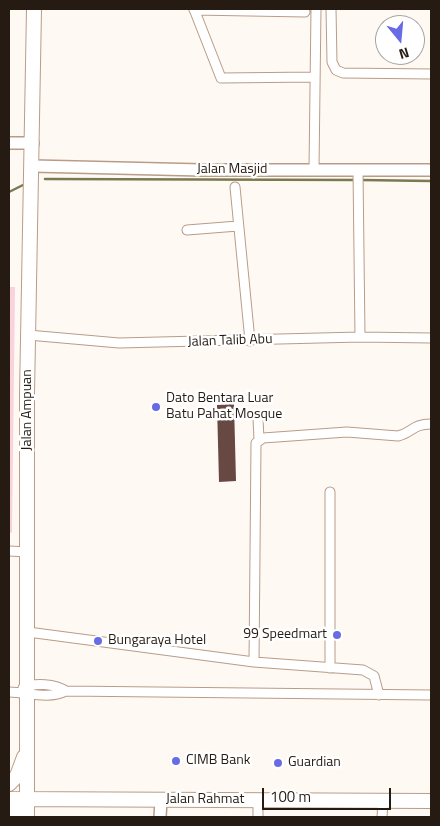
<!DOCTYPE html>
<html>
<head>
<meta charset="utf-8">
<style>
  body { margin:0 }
  #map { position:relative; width:440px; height:826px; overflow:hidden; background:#fff9f4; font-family:"Titillium Web",sans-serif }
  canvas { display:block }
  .frame { position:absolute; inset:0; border:10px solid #261b13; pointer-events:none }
  .north { position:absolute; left:375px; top:15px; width:50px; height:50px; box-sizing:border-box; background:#fff; border:1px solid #a8a4a1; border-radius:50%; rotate:163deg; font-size:14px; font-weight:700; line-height:20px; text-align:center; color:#261b13 }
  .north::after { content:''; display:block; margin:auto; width:18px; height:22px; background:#676ce5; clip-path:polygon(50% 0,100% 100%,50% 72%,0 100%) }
  .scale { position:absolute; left:262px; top:788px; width:129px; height:22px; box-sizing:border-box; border:2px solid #261b13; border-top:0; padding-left:6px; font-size:15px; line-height:18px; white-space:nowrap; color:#261b13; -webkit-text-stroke:4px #fff; paint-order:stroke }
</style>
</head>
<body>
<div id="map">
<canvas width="440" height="826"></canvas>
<div class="frame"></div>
<div class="north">N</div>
<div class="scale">100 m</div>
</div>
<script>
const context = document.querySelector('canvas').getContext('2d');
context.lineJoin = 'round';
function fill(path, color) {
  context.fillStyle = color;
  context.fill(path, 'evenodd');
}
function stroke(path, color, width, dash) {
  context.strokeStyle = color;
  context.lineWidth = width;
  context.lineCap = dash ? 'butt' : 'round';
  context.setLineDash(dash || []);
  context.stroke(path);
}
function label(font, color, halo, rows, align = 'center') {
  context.font = font + ' "Titillium Web",sans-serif';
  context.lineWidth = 5;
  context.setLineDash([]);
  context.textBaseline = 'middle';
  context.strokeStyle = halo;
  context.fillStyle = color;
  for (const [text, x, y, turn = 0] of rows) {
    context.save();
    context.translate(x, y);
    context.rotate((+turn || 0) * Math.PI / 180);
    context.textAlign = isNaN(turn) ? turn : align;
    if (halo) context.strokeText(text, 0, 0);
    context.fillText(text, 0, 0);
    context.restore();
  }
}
fill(new Path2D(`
  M9,287H15L12,533L9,532Z`), '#f9d2db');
stroke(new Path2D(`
  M45,179L356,180
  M361,180L431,181
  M9,192L25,184`), '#797a51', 2.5);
fill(new Path2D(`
  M234,404L236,481L219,482L217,405Z`), '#684843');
const street = new Path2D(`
  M194,9L221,78L315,77
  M331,9L332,62L336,70L343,73L431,74
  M194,10L305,12
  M314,169L316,9
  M358,170L360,337
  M235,187L250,341
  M187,230L238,226
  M28,335L119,343L360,337L431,338
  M258,418L259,440
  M9,551L28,552
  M28,632L254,662L363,670L374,676L379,695
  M254,662L256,443L263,438L347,432L398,436C412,433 412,424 431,424
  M330,668V492
  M23,688C35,682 55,684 66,691
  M9,692C28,692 47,700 66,691L431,695
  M258,800V817
  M382,817L383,801`);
const secondary = new Path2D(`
  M9,143H33
  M33,166L202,170H431
  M160,817L161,800`);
const primary = new Path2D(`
  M9,784L17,776L24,757
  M9,799L431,801
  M9,811H27
  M27,817V394L34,9`);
stroke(street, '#b99c88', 11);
stroke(secondary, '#b99c88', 14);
stroke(primary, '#b99c88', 16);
stroke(street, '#fff', 9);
stroke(secondary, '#fff', 11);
stroke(primary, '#fff', 14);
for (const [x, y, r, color] of [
  [156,407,5,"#676ce5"],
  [337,635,5,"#676ce5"],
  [98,641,5,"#676ce5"],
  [176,761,5,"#676ce5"],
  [278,763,5,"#676ce5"]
]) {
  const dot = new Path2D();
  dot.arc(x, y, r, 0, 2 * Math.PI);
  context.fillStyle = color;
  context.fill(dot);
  stroke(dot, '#fff', 2);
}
label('14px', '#261b13', '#fff', [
  ["Jalan Masjid",232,170],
  ["Jalan Talib Abu",230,341,-2],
  ["Jalan Ampuan",28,410,-90],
  ["Jalan Rahmat",205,800]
]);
label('14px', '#261b13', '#fff', [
  ["Dato Bentara Luar",166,399],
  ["Batu Pahat Mosque",166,415],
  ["99 Speedmart",327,635,"right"],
  ["Bungaraya Hotel",108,641],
  ["CIMB Bank",186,761],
  ["Guardian",288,763]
], 'left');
</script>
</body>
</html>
